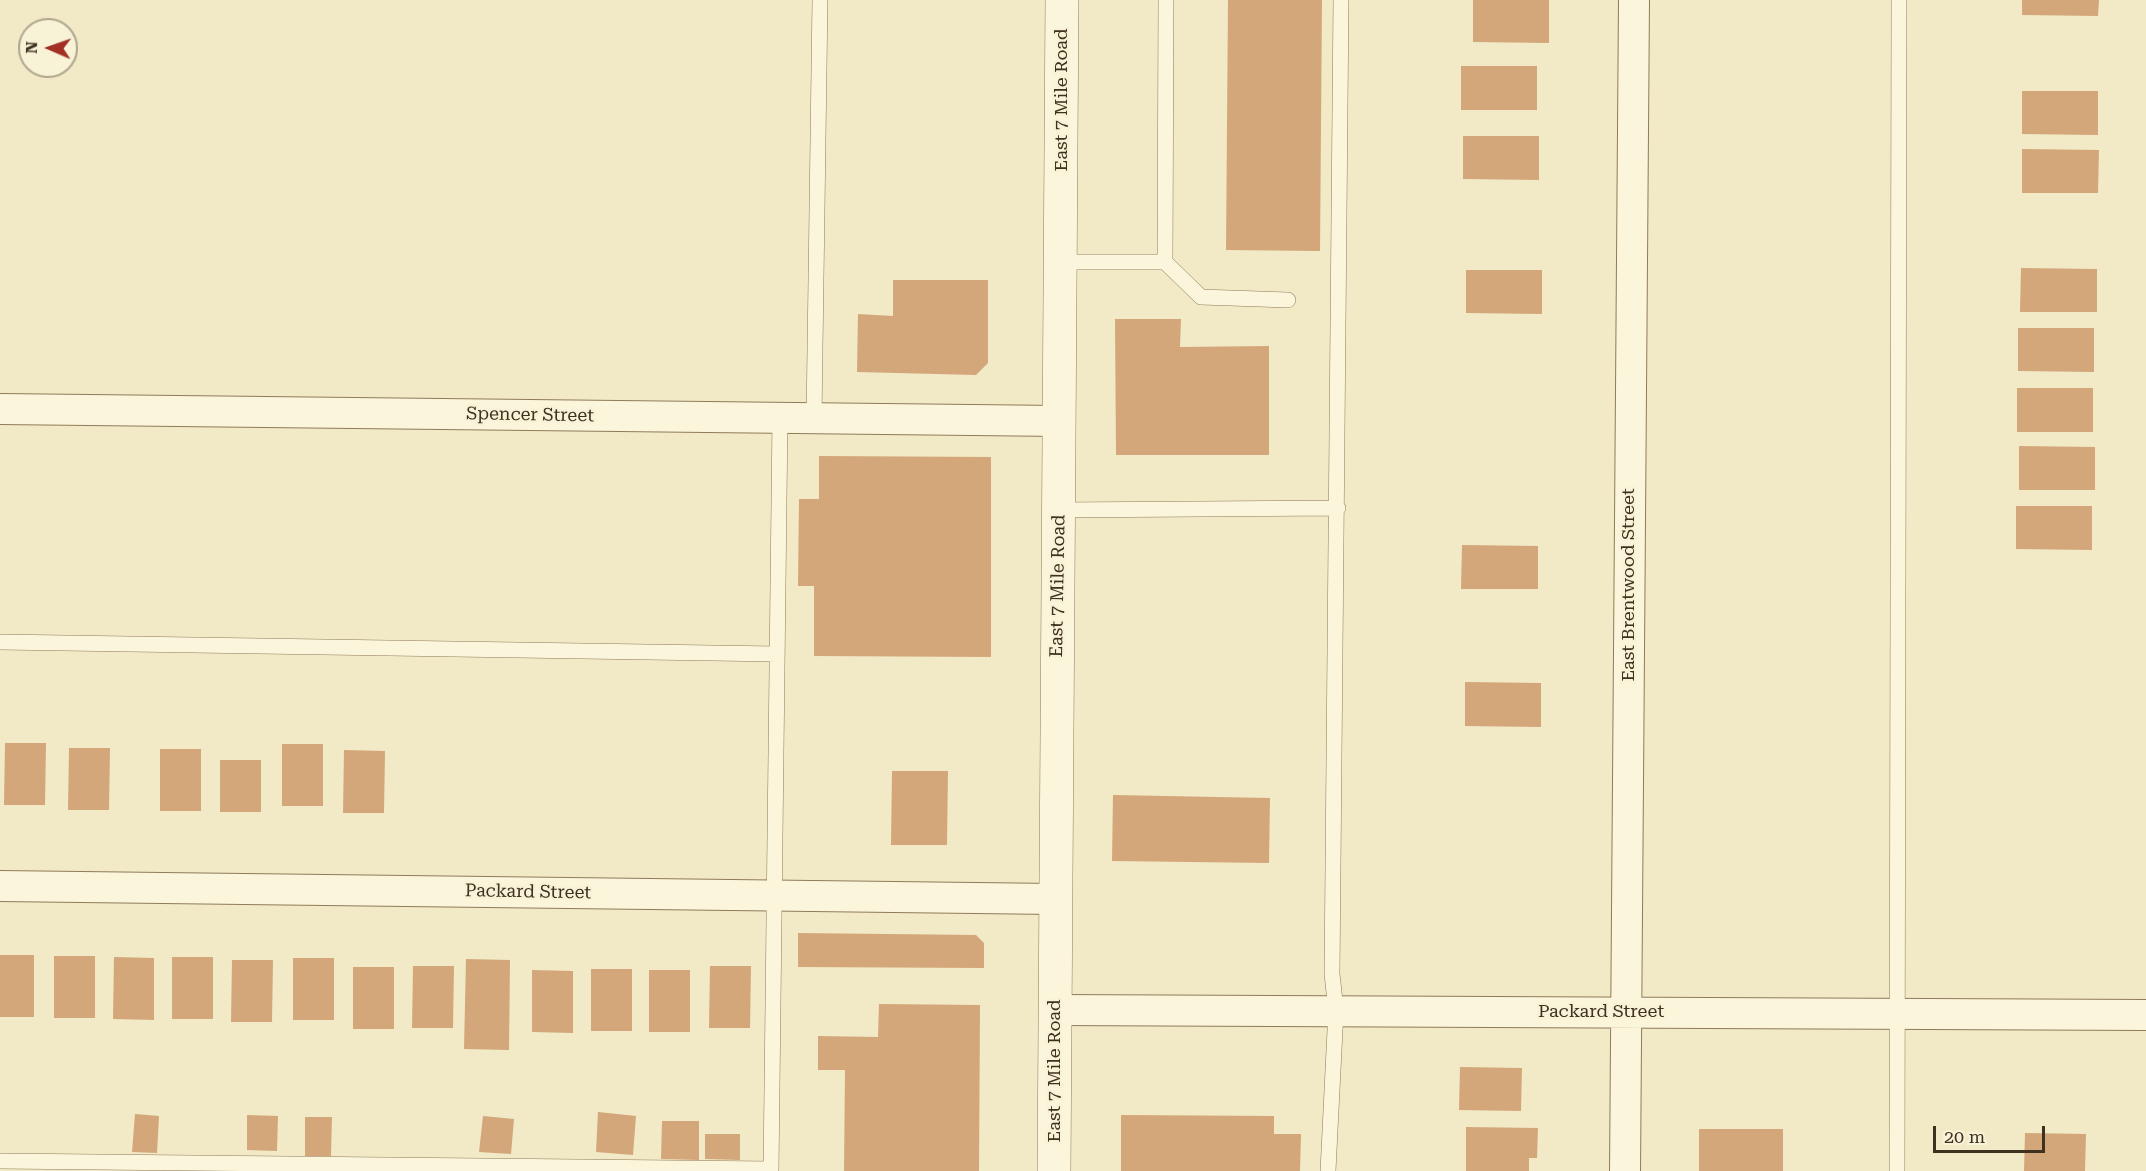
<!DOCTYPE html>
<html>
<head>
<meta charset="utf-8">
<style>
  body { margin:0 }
  #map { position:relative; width:2146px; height:1171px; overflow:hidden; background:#f2e9c6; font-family:"Roboto Serif",serif }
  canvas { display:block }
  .north { position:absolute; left:18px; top:18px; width:60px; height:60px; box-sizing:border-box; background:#f8f2d7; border:2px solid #aea58d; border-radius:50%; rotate:272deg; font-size:16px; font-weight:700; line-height:24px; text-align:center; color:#3e311f }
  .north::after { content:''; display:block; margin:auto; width:21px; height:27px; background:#a32f25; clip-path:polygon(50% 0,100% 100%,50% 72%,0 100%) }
  .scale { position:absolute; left:1933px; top:1126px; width:112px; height:27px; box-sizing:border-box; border:3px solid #3e311f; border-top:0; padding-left:8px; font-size:18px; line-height:21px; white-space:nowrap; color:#3e311f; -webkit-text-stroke:4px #f8f2d7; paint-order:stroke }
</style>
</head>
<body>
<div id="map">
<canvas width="2146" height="1171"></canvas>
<div class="north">N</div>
<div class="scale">20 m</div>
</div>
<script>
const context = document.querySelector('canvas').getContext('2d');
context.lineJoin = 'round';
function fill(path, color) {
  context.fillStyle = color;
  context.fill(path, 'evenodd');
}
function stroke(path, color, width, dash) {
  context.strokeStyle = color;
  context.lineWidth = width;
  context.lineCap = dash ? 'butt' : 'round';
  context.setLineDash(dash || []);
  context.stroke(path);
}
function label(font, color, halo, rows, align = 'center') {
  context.font = font + ' "Roboto Serif",serif';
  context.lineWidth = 5;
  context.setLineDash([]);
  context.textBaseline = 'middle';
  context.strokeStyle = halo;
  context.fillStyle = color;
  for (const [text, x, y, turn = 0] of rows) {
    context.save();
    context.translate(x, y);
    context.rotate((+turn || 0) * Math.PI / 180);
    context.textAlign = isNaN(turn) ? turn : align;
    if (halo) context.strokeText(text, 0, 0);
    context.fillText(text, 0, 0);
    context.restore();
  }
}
fill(new Path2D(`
  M1228,0H1322L1320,251L1226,250Z
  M1473,0H1549V43L1473,42Z
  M2022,0H2099L2098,16L2022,15Z
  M1461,66H1537V110H1461Z
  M2022,91H2098V135L2022,134Z
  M1463,136H1539V180L1463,179Z
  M2022,149L2099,150L2098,193H2022Z
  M2021,268L2097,269V312H2020Z
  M1466,270H1542V314L1466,313Z
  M893,280H988V363L976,375L857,372L858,314L893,316Z
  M1115,319H1181L1180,347L1269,346V455H1116Z
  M2018,328H2094V372L2018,371Z
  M2017,388H2093V432H2017Z
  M2019,446L2095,447V490H2019Z
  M819,456L991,457V657L814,656V586H798L799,499H819Z
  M2016,506H2092V550L2016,549Z
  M1462,545L1538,546V589H1461Z
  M1465,682L1541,683V727L1465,726Z
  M5,743H46L45,805H4Z
  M282,744H323V806H282Z
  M69,748H110L109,810H68Z
  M160,749H201V811H160Z
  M344,750L385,751L384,813H343Z
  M220,760H261V812H220Z
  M892,771H948L947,845H891Z
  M1113,795L1270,798L1269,863L1112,861Z
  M798,933L976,935L984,943V968L798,967Z
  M0,955H34V1017H0Z
  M54,956H95V1018H54Z
  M114,957L154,958V1020L113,1019Z
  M172,957H213V1019H172Z
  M293,958H334V1020H293Z
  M466,959L510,960L509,1050L464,1049Z
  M232,960H273L272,1022H231Z
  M413,966H454L453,1028H412Z
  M710,966H751L750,1028H709Z
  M353,967H394V1029H353Z
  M591,969H632V1031H591Z
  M532,970L573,971V1033L532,1032Z
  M649,970H690V1032H649Z
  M879,1004L980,1005L979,1171H844L845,1070H818V1036L878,1037Z
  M1460,1067L1522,1068L1521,1111L1459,1110Z
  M598,1112L636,1116L633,1155L596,1152Z
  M135,1114L159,1116L157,1153L132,1152Z
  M247,1115L278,1116L277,1151L247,1150Z
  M1121,1115L1274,1116V1134H1301L1300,1171H1121Z
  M483,1116L514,1119L511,1154L479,1152Z
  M305,1117H332L331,1156H305Z
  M662,1121H699V1160L661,1159Z
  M1466,1127L1538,1128L1537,1158H1529V1171H1466Z
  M1699,1129H1783V1171H1699Z
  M2025,1133L2086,1134L2085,1171H2024Z
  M705,1134H740V1160L705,1159Z`), '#d3a779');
const service = new Path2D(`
  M1061,262H1165L1166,0
  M1165,262L1201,297L1288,300
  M814,419L820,0
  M1059,510L1338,508
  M0,642L777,654
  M0,1161L771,1169
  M771,1171L780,418
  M1328,1171L1336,1010L1332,974L1341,0
  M1897,1171L1899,0`);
const minor = new Path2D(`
  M0,409L1060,421
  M0,886L1056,899
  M1055,1010L2146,1015
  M1625,1171L1634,0`);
const tertiary = new Path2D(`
  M1054,1171L1062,0`);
stroke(service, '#8f7b5a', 16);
stroke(minor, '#8f7b5a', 32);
stroke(tertiary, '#8f7b5a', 34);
stroke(service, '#fbf5db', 15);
stroke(minor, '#fbf5db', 30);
stroke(tertiary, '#fbf5db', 33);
label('18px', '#3e311f', '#f8f2d7', [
  ["East 7 Mile Road",1062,100,-90],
  ["Spencer Street",530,415,1],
  ["East Brentwood Street",1629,585,-90],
  ["East 7 Mile Road",1058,586,-89],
  ["Packard Street",528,892,1],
  ["Packard Street",1601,1012],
  ["East 7 Mile Road",1055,1071,-90]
]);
</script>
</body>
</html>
